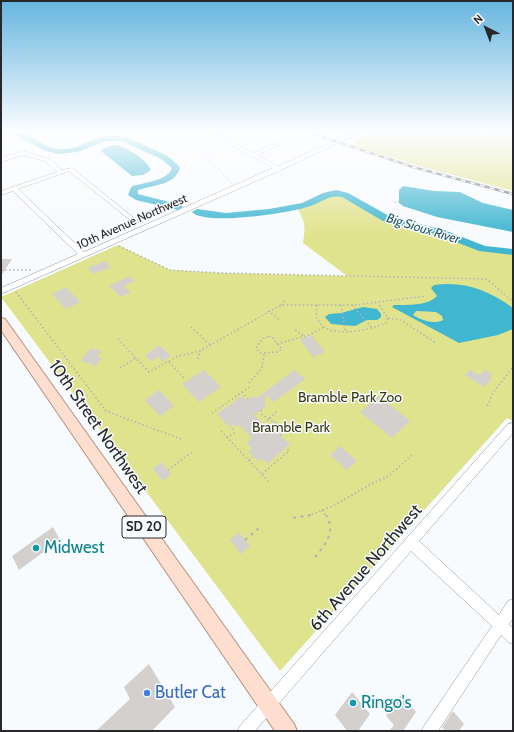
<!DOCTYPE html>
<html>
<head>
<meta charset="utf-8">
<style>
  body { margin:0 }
  #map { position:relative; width:514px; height:732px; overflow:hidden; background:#f8fbfe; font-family:Cabin,sans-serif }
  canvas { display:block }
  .frame { position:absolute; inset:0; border:2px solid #28282a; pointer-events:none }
  .north { position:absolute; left:466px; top:8px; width:40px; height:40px; -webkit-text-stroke:3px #f8fbfe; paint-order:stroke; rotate:318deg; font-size:11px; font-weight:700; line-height:16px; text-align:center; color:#28282a }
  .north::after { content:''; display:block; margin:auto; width:14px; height:18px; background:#28282a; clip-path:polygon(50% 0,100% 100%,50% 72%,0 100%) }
</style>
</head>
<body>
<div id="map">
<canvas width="514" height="732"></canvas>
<div class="frame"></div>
<div class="north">N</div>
</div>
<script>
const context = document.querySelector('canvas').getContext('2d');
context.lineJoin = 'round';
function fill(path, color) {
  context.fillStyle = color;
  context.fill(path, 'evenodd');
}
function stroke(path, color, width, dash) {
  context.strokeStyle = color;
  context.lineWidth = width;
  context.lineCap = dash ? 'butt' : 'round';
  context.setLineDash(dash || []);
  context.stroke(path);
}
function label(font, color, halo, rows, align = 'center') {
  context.font = font + ' Cabin,sans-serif';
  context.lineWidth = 3;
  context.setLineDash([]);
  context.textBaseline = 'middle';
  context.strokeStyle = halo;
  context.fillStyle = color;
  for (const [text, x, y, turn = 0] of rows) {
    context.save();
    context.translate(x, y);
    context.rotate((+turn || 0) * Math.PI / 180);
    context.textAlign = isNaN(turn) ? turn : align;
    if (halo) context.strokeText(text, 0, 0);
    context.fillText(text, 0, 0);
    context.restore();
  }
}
fill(new Path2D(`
  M372,132H473L484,136L490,132H513V191L419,166L356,146L354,141Z
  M331,193H336L345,195L387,219L440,232L483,249L513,252V421L507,418L280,671L1,297L118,245L170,270L222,273L347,276L303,243C306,226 305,221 296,207Z`), '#e0e38d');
fill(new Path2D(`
  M115,145C126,146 146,159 151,170L143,175L132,176L101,151L104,148Z
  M403,186L434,191L460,192L483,203L513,210V232L437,217L403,206L399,203V190Z
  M434,285C464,281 488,290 513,308V329L498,335L459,343L392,307L394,305C407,305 428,306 437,296L431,288ZM416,311L436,312L442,316L443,320C435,325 420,320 413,315Z
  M363,307L377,309L381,314V317L377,320H367L355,326L331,324L325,317L329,314L341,313Z`), '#41b6d0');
fill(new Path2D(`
  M10,132C14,132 19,132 23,133C36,136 44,149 59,149C68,150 77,147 86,143C115,131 123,135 150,148C162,153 173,157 180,168C176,184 155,185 142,189L138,190V194L181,205L183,207L178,210L136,200L128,195L131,187C142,182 167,182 172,168L161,159L122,141H106L77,152L58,154L43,150Z
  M336,190L348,193L391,217L444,230L485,246L513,249V255L479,251L436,234L383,221L342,197C328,194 320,204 307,207C289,213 205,226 192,212L197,209L226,213L269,209L302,203L323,193Z`), '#41b6d0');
fill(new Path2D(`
  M1,259H12L1,276Z
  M105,261L111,267L93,274L88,268Z
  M129,276L135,281L124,286L131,292L121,297L109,286Z
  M66,287L80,302L66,309L52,294Z
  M311,335L325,352L313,357L300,340Z
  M159,345L171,356L162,361L158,357L151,361L145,355Z
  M91,348L101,351L97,357L102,358L96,366L81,361Z
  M204,370L221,387L199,402L182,384Z
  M294,370L305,379L274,402L266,395L265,407L254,415L267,427L274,421L280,428L276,431L290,444L267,464L262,458L258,461L248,451L252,448L246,443L252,438L239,425L235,427L232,424L229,427L217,414L242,396L247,400L253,396L258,397Z
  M470,370L479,375L485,370L492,374L490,377L492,379L484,387L465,375Z
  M159,390L174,406L160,416L145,400Z
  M379,396L410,421L392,438L360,412Z
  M340,446L357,461L347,470L330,455Z
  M161,462L171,474L163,481L153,469Z
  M53,527L60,540L19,570L12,556Z
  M239,532L250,546L241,554L230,540Z
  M149,664L175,707L152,731H96L130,699L124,687Z
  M352,692L370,714L358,731H347L335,715Z
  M401,695L416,712L403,731H389L394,725L386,716Z
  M453,711L464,724L459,731H445L442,727Z`), '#d3d0ce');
const minor = new Path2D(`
  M208,132H215L253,153L276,143H280V145L257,155L278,166L355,132H362L281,170L1,294V288L78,254L13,191L1,195V191L57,172L45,161L23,155L1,162V158L23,151L49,159L62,170L72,168L139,222L134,223L69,171L18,189L84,252L273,168Z
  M513,423V433L419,541L499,615L508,601L513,599V618L509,624L513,628V644L508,642L501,635L438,731H421L424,726L492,626L411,551L255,731H237L240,726L508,424Z`);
const major = new Path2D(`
  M1,318L5,319L294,724L297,731H275L1,330Z`);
stroke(minor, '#8f9194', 1);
stroke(major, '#b29080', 2);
stroke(new Path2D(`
  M181,132L232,183
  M394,202H407`), '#b1b3b6', 1, [1.5, 2]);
stroke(new Path2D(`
  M119,246L170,270L222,273L487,279L513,302
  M1,270H31
  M16,292L106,411L181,439
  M281,305L286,299
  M317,305C317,309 315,314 317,318C325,341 370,330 386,323L388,318L378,303
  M341,305L345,331
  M352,305L372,328
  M268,311L281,321
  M388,318L401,320L436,343
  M191,327L210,345
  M295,330L304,336
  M269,336L273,338L282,349L277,352L260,353L256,348L262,339Z
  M118,339L149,372L178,356L200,351L281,305H356L426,296
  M277,344L309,335L324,327
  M198,359L200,351
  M169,362L184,378
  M120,368L136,358
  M249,383L262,368L264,354
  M242,392L248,399
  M487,406L493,393L513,367
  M261,410L262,415L276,423L283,432
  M212,413L251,386
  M264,424L277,411
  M221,431L270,483
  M280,435L291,426
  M227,438L234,433L231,426
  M249,460L253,457
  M168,470L192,452
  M262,474L289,451L286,448
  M322,510L326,516
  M308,516L333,506L373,483L389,476L413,454`), '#b1b3b6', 1.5, [1.5, 2.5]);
stroke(new Path2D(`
  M293,518L311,515
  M245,540L260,527
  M315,557C326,544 336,531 326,515`), '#b1b3b6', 2, [3, 4.5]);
fill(minor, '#fff');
fill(major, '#fedece');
const rail = new Path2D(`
  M308,132L413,167L513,194`);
stroke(rail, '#77787a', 2.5);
stroke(rail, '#f8fbfe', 1.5, [5]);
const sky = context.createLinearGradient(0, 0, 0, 235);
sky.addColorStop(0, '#65b5de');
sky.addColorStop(0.56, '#fcfdff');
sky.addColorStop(1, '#fcfdff00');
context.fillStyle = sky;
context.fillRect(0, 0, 514, 235);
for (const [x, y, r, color] of [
  [36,548,4,"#0f9aa8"],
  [147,693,4,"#3f7fe0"],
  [353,703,4,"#0f9aa8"]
]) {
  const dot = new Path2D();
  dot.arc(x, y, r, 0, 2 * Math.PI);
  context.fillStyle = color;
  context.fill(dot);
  stroke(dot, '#f8fbfe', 1.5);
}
label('12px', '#28282a', '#f8fbfe', [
  ["10th Avenue Northwest",132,222,-24]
]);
label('italic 13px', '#295a65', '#f8fbfe', [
  ["Big Sioux River",423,229,17]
]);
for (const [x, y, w] of [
  [144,527,44]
]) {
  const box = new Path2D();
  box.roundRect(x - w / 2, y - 11, w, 22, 3);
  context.fillStyle = '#f8fbfe';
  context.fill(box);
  stroke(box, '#28282a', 1);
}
label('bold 13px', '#28282a', null, [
  ["SD 20",144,527]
]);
label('14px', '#383914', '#f8fbfe', [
  ["Bramble Park Zoo",350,398],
  ["Bramble Park",291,428]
]);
label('17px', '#28282a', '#f8fbfe', [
  ["10th Street Northwest",98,427,55],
  ["6th Avenue Northwest",366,568,-49]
]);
label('17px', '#0d838f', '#f8fbfe', [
  ["Midwest",44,548],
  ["Ringo's",361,703]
], 'left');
label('17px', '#366cbe', '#f8fbfe', [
  ["Butler Cat",155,693]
], 'left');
</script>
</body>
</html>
